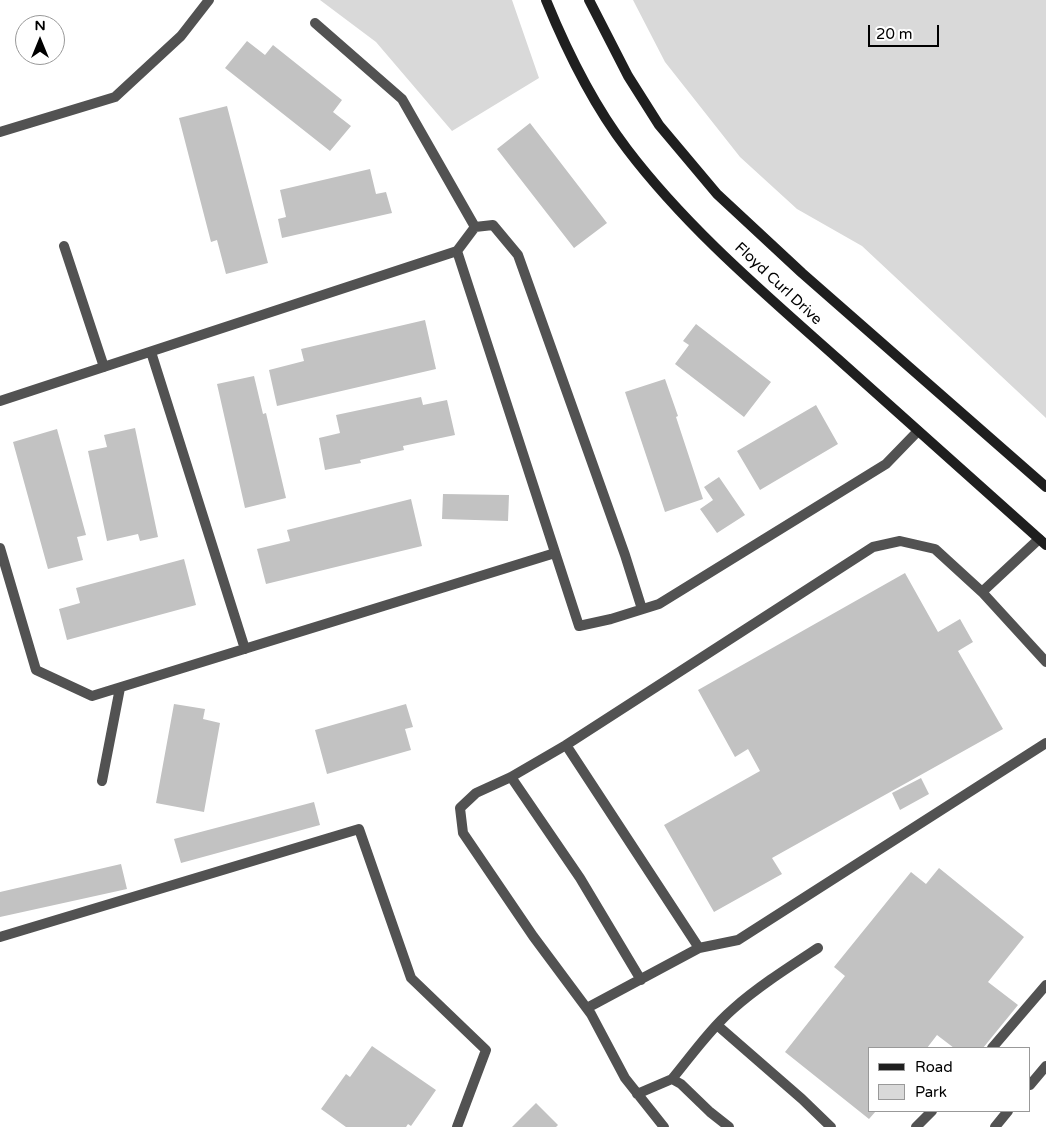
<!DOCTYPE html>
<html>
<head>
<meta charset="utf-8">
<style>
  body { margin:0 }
  #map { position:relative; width:1046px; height:1127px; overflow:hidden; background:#fff; font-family:"Varela Round",sans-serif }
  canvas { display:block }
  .legend { position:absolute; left:868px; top:1047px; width:162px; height:65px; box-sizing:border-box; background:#fff; border:1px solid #999; margin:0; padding:6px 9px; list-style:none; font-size:15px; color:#000 }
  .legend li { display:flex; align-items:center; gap:10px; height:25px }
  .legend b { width:25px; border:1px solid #999 }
  .north { position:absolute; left:15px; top:15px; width:50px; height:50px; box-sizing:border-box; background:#fff; border:1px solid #999; border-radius:50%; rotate:0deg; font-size:14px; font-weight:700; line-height:20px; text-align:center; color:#000 }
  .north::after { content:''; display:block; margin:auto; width:18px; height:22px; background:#000; clip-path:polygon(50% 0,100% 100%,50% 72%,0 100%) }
  .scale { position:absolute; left:868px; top:25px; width:71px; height:22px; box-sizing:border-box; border:2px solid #000; border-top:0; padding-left:6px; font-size:15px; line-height:18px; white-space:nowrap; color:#000; -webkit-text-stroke:4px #fff; paint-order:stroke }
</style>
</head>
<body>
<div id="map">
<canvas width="1046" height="1127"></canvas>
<ul class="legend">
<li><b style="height:6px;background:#1f1f1f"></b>Road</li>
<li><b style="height:14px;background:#d9d9d9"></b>Park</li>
</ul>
<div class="north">N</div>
<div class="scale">20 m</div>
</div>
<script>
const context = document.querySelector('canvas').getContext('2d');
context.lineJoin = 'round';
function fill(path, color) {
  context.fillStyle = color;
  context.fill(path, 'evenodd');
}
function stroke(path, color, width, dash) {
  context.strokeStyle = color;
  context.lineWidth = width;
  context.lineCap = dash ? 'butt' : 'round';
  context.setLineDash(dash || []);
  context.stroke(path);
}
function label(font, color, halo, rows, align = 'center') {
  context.font = font + ' "Varela Round",sans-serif';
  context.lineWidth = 4.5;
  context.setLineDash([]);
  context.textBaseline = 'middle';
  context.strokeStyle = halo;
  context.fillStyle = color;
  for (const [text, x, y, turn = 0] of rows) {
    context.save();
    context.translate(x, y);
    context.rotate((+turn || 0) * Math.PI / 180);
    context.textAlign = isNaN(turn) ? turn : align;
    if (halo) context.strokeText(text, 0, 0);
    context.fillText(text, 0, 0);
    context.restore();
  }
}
fill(new Path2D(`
  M320,0H512L539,78L452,131L376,42Z
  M633,0H1046V418L862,246L797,209L740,157L665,62Z`), '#d9d9d9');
fill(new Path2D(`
  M247,41L265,55L273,45L342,100L333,112L351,126L330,151L225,68Z
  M227,106L268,263L226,274L217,240L211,242L179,118Z
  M530,123L607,223L574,248L497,149Z
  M370,169L376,194L386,192L392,213L282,238L278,219L286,217L280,190Z
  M425,320L436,369L277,406L269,370L304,361L301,349Z
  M696,324L771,382L744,417L675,364L689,345L683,341Z
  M254,376L263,414L266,413L286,498L245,508L217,384Z
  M665,379L678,416L676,417L703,499L665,512L625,392Z
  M421,397L423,405L447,400L455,435L403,446L404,450L360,460L361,463L325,470L319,438L340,433L336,415Z
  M816,405L838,444L760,490L737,451Z
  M135,428L158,537L140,541L138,534L107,541L88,451L107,447L104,435Z
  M57,429L86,535L77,537L83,560L48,569L13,442Z
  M719,477L745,515L717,533L700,509L713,500L704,487Z
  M443,494L509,495L508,521L442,519Z
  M411,499L422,546L266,584L257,549L290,541L287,530Z
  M184,559L196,605L67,640L59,609L80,603L76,588Z
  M905,573L938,632L960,619L973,642L958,651L1003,729L772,858L782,874L714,912L664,825L760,771L748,749L735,757L698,690Z
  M174,704L205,709L203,719L220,723L204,812L156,803Z
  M406,704L413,727L405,729L411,750L327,774L315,730Z
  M921,778L929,794L900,810L892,793Z
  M314,802L320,825L181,863L174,839Z
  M121,864L127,889L0,917V892Z
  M939,868L1024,937L988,982L1018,1005L983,1048H954L937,1035L927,1048H870V1111H876L869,1119L785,1052L845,976L834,967L911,872L926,884Z
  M372,1046L436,1090L411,1126L408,1124L406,1127H346L321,1109L346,1074L350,1077Z
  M536,1103L558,1125L556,1127H512Z`), '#c2c2c2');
stroke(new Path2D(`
  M315,23L402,99L475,227
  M64,246L104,367
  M457,251L475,227L493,225L518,255L625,555L642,609
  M151,352L245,649
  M0,401L457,251L579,626L611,619L659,604L886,464L918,431
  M0,548L36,670L92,696L555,553
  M982,592L1039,539
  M1046,662L982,592L935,549L900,541L873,547L566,745L699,948L738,940L1046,743
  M566,745L511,777L476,793L460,808L463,833L533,936L591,1014L625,1078L664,1127
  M511,777L580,878L641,980
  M102,781L120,688
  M0,937L359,829L411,978L486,1050L457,1127
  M587,1008L699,948
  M717,1025L802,1099L831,1127
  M992,1048L1046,985
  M672,1079C691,1056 710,1029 733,1009C759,986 789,967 818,948
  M1030,1085L1046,1066
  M637,1094L672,1079L681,1084L710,1112L729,1127
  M916,1127L932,1111
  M995,1127L1008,1111`), '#525252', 10);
stroke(new Path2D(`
  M0,132L115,97L181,36L209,0`), '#525252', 10);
stroke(new Path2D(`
  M546,0C566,49 595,107 627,149C687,228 764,293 838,359C907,421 977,483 1046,545
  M589,0L628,76L659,125L717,194L802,273L1046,487`), '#1f1f1f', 10);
label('15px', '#000', '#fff', [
  ["Floyd Curl Drive",778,284,43]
]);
</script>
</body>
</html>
